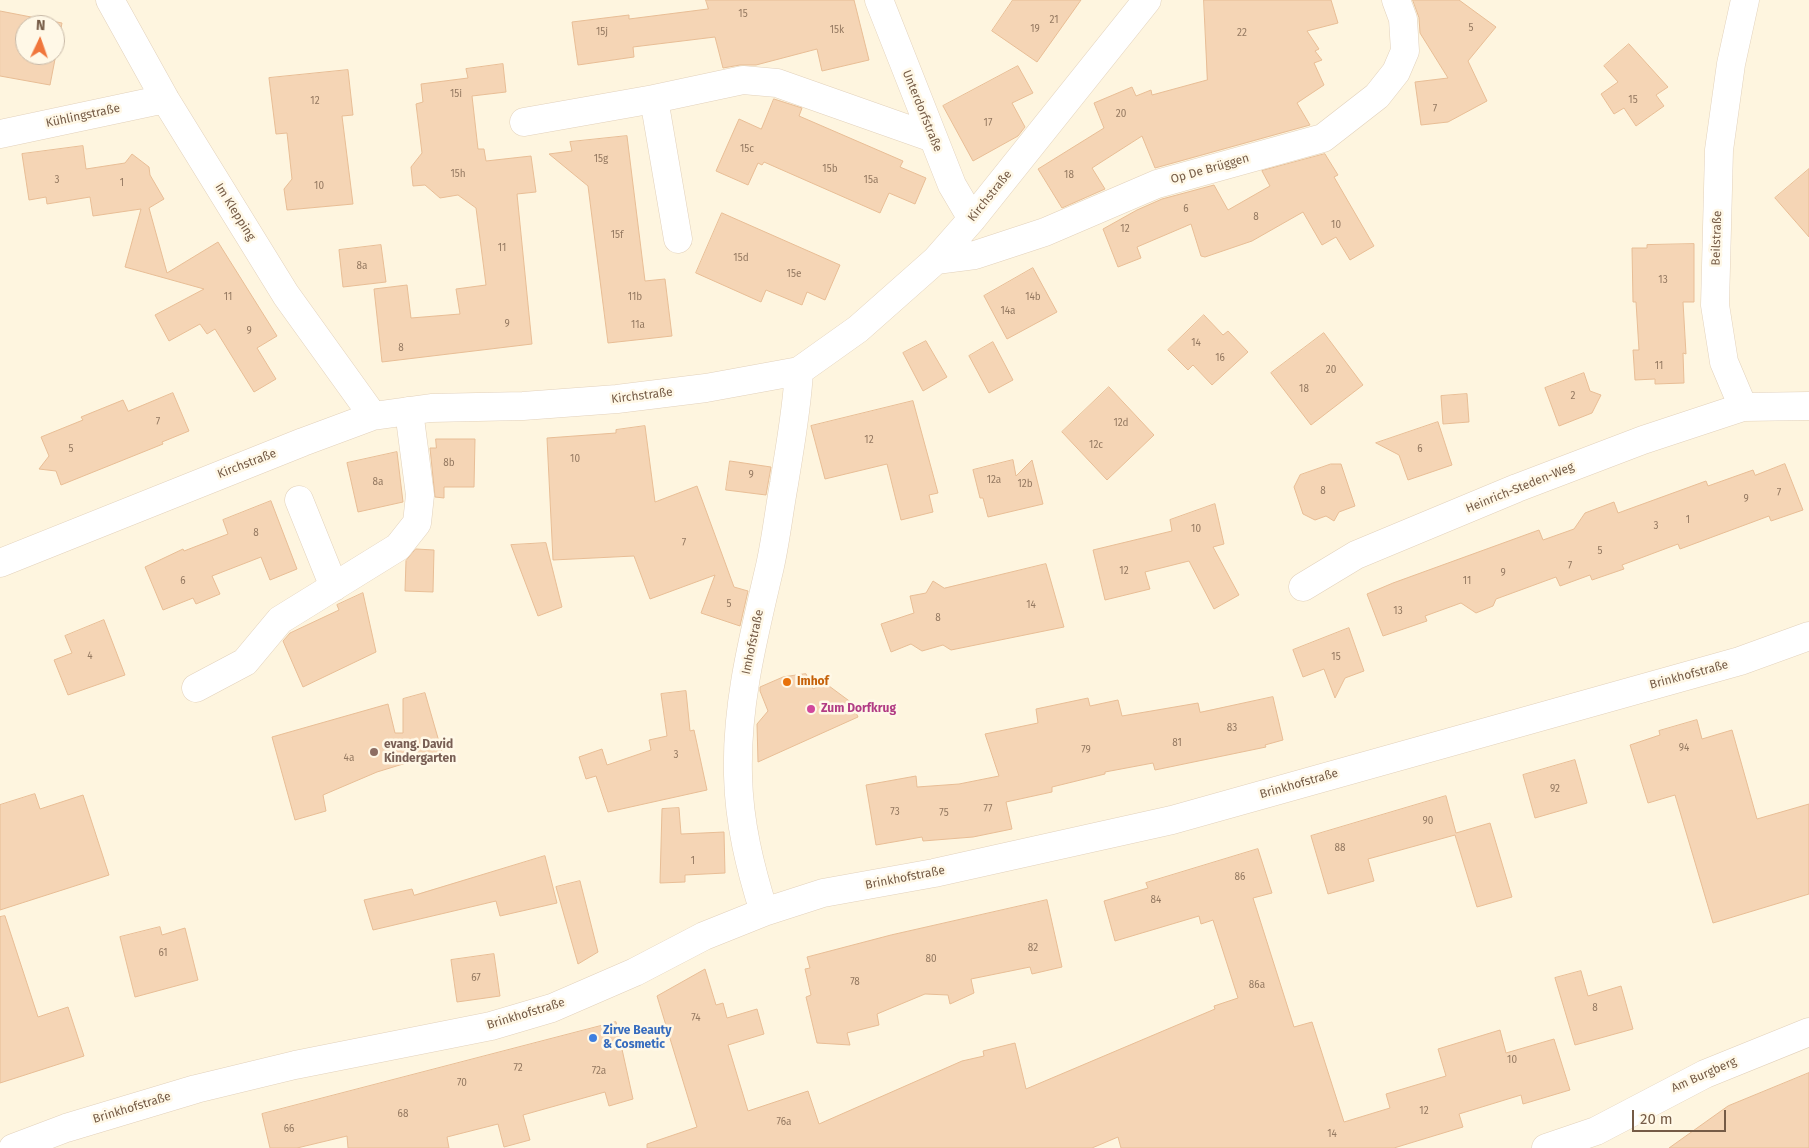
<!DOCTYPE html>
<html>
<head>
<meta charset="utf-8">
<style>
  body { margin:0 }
  #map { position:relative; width:1809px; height:1148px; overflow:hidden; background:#fef5df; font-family:"Fira Sans",sans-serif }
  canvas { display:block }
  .north { position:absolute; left:15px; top:15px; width:50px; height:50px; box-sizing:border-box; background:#fff8e7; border:1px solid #c8b9a7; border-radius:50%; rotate:3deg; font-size:14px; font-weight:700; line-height:20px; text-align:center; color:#755b46 }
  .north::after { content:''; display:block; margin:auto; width:18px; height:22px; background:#f0763c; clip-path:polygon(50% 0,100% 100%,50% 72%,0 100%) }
  .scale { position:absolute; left:1632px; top:1110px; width:94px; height:22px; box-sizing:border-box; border:2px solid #755b46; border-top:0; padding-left:6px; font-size:15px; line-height:18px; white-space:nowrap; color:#755b46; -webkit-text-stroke:4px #fff8e7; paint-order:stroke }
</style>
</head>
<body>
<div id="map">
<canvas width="1809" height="1148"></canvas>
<div class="north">N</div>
<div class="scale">20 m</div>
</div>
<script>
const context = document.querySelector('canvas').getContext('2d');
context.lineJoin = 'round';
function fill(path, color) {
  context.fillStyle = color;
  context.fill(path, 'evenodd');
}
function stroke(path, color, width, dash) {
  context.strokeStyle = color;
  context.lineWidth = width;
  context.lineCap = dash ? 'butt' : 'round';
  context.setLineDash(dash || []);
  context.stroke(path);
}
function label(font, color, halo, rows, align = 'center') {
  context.font = font + ' "Fira Sans",sans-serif';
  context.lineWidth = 5;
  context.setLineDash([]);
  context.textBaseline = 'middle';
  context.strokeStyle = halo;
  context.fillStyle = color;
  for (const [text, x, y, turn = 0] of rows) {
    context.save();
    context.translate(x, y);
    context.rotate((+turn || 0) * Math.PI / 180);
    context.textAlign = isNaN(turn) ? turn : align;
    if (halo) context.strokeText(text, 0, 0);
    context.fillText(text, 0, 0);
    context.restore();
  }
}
const building = new Path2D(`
  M706,0H854L869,60L822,71L817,49L756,65H740L723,68L715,37L633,47L634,57L578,65L572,22L629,15V19L708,9Z
  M1013,0H1081L1037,62L992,31Z
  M1204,0H1331L1338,23L1307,31L1319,49L1315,51L1322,60L1314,63L1324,85L1297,103L1310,125L1155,168L1142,136L1092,168L1105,189L1062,208L1038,169L1104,128L1094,103L1132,87L1136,96L1151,90L1152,95L1207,80Z
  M1413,0H1459L1496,27L1468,61L1487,101L1448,122L1421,125L1415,82L1448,78L1420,33L1419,18Z
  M0,11L62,23L50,85L0,76ZM25,25H55V55H25Z
  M1629,44L1668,87L1656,95L1664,106L1636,126L1624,108L1614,114L1601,94L1618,82L1604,66Z
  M503,64L506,92L472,96L478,149H484L486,161L531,156L536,192L517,194L532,344L382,362L374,289L407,285L411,318L460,314L456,289L486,285L476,208L458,195L440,198L425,185L413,186L411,167L422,153L416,104L423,102L421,84L468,78L466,69Z
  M1018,66L1033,93L1012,103L1025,127L1018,136L973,161L943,106Z
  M348,70L353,115L342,116L353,204L287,210L284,189L292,179L287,133L276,134L269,78Z
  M774,99L802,108L799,116L903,161L900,167L926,178L915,204L889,193L880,213L764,162L762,165L758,163L748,185L716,171L739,119L761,129Z
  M627,136L645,281L665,279L672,336L608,343L588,186L549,154L572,151L570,142Z
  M83,146L86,169L125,163L132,154L149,167L150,175L164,199L149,208L167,273L218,242L277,336L257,348L276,379L254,392L215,329L207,334L200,324L169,341L155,315L204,289L125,267L141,209L93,216L90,197L47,204L46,197L29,200L22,154Z
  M1325,154L1338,175L1334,177L1374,246L1350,260L1336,237L1322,245L1303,212L1252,241L1205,257L1201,256L1191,224L1137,247L1141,258L1118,267L1103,229L1137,210L1162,199L1214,185L1228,210L1270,186L1262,171Z
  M1809,169V237L1775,198Z
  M722,213L840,265L825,300L807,292L802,305L766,290L761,302L696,273Z
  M1694,244V302H1683L1686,354L1683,353L1684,383L1655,384V379L1635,380L1633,350H1639L1636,302H1633L1632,248H1647V245Z
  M381,245L386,282L343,287L339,250Z
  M1033,268L1057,312L1007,339L984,296Z
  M1204,315L1223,335L1228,331L1248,352L1212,385L1193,365L1188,370L1168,350Z
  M1324,333L1363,385L1311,425L1271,373Z
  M926,341L947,377L923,391L903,353Z
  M993,342L1013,380L989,393L969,356Z
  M1584,373L1590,391L1601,395L1592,413L1559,426L1545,388Z
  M1109,387L1154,435L1107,480L1062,432Z
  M173,393L189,431L162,442L163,444L61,485L56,471L39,469L49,456L41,437L83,420L81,417L123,400L128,411Z
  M1467,394L1469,422L1443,424L1441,396Z
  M913,401L938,493L929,495L933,512L901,520L887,464L825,479L811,426Z
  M1438,422L1452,465L1408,480L1399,455L1376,443Z
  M645,426L655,502L697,486L734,587L748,591L740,626L701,613L715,575L650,599L634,556L553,560L547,438L616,433V430Z
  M436,439H475L474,487H444V498L435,497L430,448H436Z
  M397,452L403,502L358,512L347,463Z
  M1013,460L1016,476L1032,460L1043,504L988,517L983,498H980L973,470Z
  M730,461L771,467L766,495L726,490Z
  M1331,464H1341L1355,506L1339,512L1334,521L1326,516L1315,520L1303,514L1294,487L1300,475Z
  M1785,464L1803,510L1771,521L1769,516L1680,549L1678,544L1622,565L1624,569L1592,580L1590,575L1560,586L1556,577L1496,599L1493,606L1476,613L1461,603L1425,616L1427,621L1383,636L1367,594L1393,583L1539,530L1543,540L1574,529L1585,513L1614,502L1618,513L1706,481L1708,486L1753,470L1755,475Z
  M271,501L297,569L270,580L261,557L212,576L220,594L196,604L193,598L163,610L145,567L183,549L184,551L228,534L223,520Z
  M1215,504L1224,544L1213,547L1239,595L1214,609L1189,561L1145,572L1150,589L1105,600L1093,550L1172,531L1170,520Z
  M546,543L562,607L538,616L511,545Z
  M416,549L434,550L433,592L405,591L406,561Z
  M1046,564L1064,627L951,650L943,645L922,651L911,644L891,652L881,624L914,613L910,596L926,593L933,581L944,588Z
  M363,593L376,652L303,687L283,641L290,633L339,610L337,605Z
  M104,620L125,675L68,695L54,660L72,653L65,636Z
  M1349,628L1364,671L1345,678L1335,698L1324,669L1303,677L1293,650Z
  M806,674L813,689L825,683L852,703L858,717L758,762L757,724L768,711L760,691V687L783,677Z
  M686,691L690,731L694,730L707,790L608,812L596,776L586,779L579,757L602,749L607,765L651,750L649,740L667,736L661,694Z
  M425,693L442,752L377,772L323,795L326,811L295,820L272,737L388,704L395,733H403V699Z
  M1273,697L1283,740L1265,745L1266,747L1155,770L1153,763L1105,772V774L1052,787V792L1006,802L1012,829L973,837L923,841L922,837L876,845L866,785L916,776L917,787L959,784L999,776L985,734L1038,723L1036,709L1088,698L1090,706L1118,700L1122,716L1198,703L1200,712Z
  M1697,720L1702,739L1732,730L1757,819L1809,804V894L1713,923L1675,795L1648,803L1630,745L1660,735L1659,731Z
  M1575,760L1587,803L1535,818L1523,775Z
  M35,794L40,809L83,795L109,875L0,910V805Z
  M1446,796L1456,833L1490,823L1512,897L1477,907L1455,835L1368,859L1374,881L1328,894L1311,836Z
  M679,808L681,834L724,832L725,873L685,875V882L660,883L662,809Z
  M1258,849L1272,893L1253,898L1294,1027L1312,1022L1344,1122L1390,1108L1386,1094L1446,1076L1438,1049L1500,1030L1506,1053L1554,1039L1570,1090L1523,1104L1521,1095L1459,1114L1463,1127L1394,1148H1121L1118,1137L1092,1148H647V1144L697,1127L657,996L705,969L716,1005L723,1003L727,1018L757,1009L764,1034L728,1045L748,1111L808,1091L819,1124L962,1061L984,1056L983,1051L1015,1043L1026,1089L1215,1009L1214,1006L1238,998L1213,920L1201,924L1199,916L1115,941L1104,901L1148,888L1146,883Z
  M545,856L557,903L500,916L496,901L373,930L364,900L412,889L414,895Z
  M580,881L598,952L578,964L556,887Z
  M1047,900L1062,967L1032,974L1030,967L971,979L974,993L950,1004L948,995L925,994L877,1014L879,1025L847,1033L850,1045L817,1043L806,997L811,995L805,969L810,968L807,957L891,935Z
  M5,916L38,1017L68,1007L84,1056L0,1083V917Z
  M160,927L162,935L185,928L198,980L135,997L120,937Z
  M494,954L500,996L457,1002L451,960Z
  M1581,971L1588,996L1621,986L1633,1029L1575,1045L1555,978Z
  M616,1022L633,1099L609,1106L605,1092L523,1115L530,1140L504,1147L498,1124L447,1137L449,1148H348L347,1136L297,1148H270L262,1114Z
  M1809,1073V1148H1669L1728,1106Z`);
fill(building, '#f5d5b5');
stroke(building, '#e8bd95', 1);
const minor = new Path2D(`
  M110,0L165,99L286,295L373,416
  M879,0L952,185L972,219
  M524,122L654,99
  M0,134L165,99
  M678,239L654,99L743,80L777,83L933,138
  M936,260L975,255L1045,232L1157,184L1323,138L1377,96L1396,72L1405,51L1403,19L1396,0
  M1743,407L1724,362L1715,305L1719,150L1731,64L1745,0
  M299,500L334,587
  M0,563L303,442L373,416L431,408L523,406L617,399L706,388L799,371L858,329L936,260L972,219L1147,0
  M1303,587L1356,555L1517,488L1643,440L1743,407L1809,406
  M196,688L245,662L280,620L398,547L417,523L420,495L409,411
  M764,912C750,867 739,823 738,775C736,703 754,635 770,566C776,539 779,511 784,484C790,446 797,409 799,371
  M13,1148L66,1128L196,1089L295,1065L491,1026L552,1008L635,972L704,936L764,912L823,893L934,873L1172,820L1740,661L1809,636
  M1546,1148L1596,1131L1705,1074L1809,1032`);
stroke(minor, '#e2d1bb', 29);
stroke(minor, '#fff', 28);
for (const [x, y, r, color] of [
  [787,682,5,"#e8710a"],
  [811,709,5,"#d1479c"],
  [374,752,5,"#8d6e63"],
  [593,1038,5,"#3f7fe0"]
]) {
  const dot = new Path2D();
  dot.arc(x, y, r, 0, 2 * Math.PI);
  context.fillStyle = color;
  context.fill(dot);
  stroke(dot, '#fff8e7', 2);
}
label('10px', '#957a62', null, [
  ["15",743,14],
  ["21",1054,20],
  ["5",1471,28],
  ["19",1035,29],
  ["15k",837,30],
  ["15j",602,32],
  ["22",1242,33],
  ["15i",456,94],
  ["15",1633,100],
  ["12",315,101],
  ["7",1435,109],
  ["20",1121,114],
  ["17",988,123],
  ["15c",747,149],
  ["15g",601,159],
  ["15b",830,169],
  ["15h",458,174],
  ["18",1069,175],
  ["3",57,180],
  ["15a",871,180],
  ["1",122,183],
  ["10",319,186],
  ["6",1186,209],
  ["8",1256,217],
  ["10",1336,225],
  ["12",1125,229],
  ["15f",617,235],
  ["11",502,248],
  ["15d",741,258],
  ["8a",362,266],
  ["15e",794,274],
  ["13",1663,280],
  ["11",228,297],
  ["11b",635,297],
  ["14b",1033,297],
  ["14a",1008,311],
  ["9",507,324],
  ["11a",638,325],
  ["9",249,331],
  ["14",1196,343],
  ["8",401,348],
  ["16",1220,358],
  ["11",1659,366],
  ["20",1331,370],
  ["18",1304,389],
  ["2",1573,396],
  ["7",158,422],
  ["12d",1121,423],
  ["12",869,440],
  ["12c",1096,445],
  ["5",71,449],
  ["6",1420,449],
  ["10",575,459],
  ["8b",449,463],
  ["9",751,475],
  ["12a",994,480],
  ["8a",378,482],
  ["12b",1025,484],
  ["8",1323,491],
  ["7",1779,493],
  ["9",1746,499],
  ["1",1688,520],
  ["3",1656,526],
  ["10",1196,529],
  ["8",256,533],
  ["7",684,543],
  ["5",1600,551],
  ["7",1570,566],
  ["12",1124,571],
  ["9",1503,573],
  ["6",183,581],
  ["11",1467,581],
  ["5",729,604],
  ["14",1031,605],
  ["13",1398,611],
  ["8",938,618],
  ["4",90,656],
  ["15",1336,657],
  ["83",1232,728],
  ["81",1177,743],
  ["94",1684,748],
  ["79",1086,750],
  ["3",676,755],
  ["4a",349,758],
  ["92",1555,789],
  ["77",988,809],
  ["73",895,812],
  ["75",944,813],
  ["90",1428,821],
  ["88",1340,848],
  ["1",693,861],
  ["86",1240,877],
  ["84",1156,900],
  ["82",1033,948],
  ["61",163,953],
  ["80",931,959],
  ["67",476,978],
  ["78",855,982],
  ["86a",1257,985],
  ["8",1595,1008],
  ["74",696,1018],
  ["10",1512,1060],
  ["72",518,1068],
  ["72a",599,1071],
  ["70",462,1083],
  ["12",1424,1111],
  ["68",403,1114],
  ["76a",784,1122],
  ["66",289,1129],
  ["14",1332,1134]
]);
label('12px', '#755b46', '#fff8e7', [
  ["Unterdorfstraße",922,111,68],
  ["Kühlingstraße",83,116,-12],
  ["Op De Brüggen",1210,169,-16],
  ["Kirchstraße",990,196,-51],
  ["Im Klepping",235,212,58],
  ["Beilstraße",1717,238,-88],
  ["Kirchstraße",642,396,-7],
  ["Kirchstraße",247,464,-21],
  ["Heinrich-Steden-Weg",1520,488,-22],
  ["Imhofstraße",753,642,-78],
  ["Brinkhofstraße",1689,675,-15],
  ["Brinkhofstraße",1299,784,-16],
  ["Brinkhofstraße",905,878,-11],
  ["Brinkhofstraße",526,1014,-17],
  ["Am Burgberg",1704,1075,-24],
  ["Brinkhofstraße",132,1108,-17]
]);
label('bold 12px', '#c56008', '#fff8e7', [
  ["Imhof",797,682]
], 'left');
label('bold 12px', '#b23c85', '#fff8e7', [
  ["Zum Dorfkrug",821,709]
], 'left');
label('bold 12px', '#785e54', '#fff8e7', [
  ["evang. David",384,745],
  ["Kindergarten",384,759]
], 'left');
label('bold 12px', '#366cbe', '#fff8e7', [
  ["Zirve Beauty",603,1031],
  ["& Cosmetic",603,1045]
], 'left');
</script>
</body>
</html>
